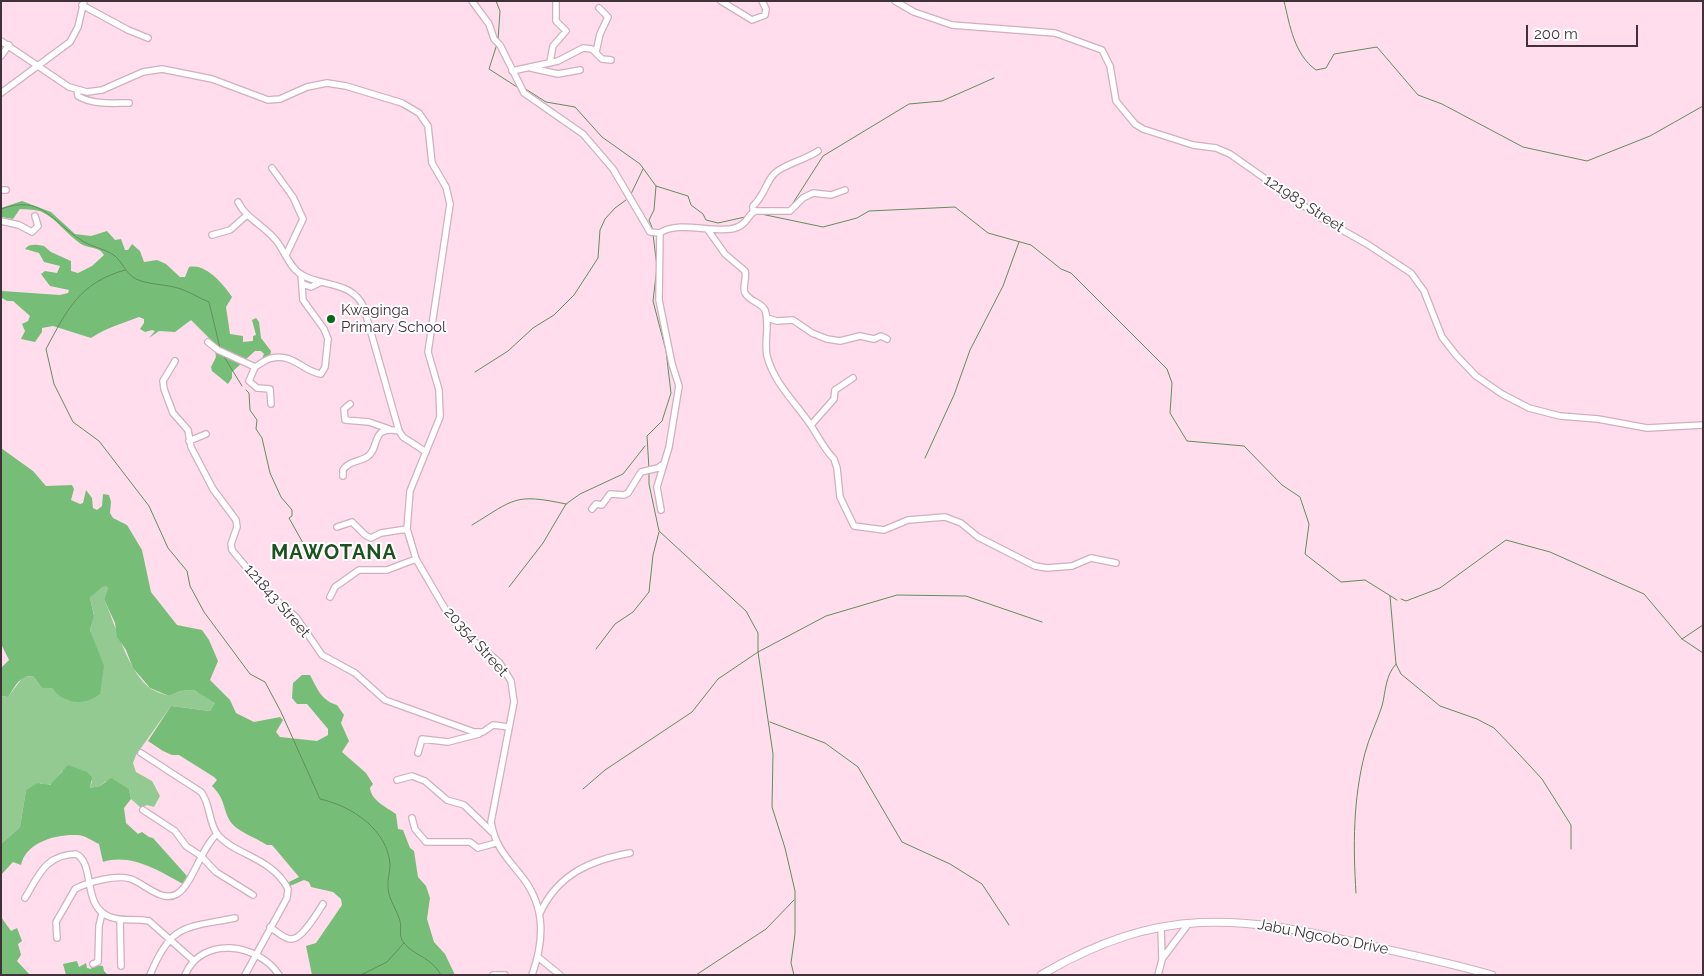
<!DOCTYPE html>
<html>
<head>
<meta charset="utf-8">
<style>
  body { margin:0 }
  #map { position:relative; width:1704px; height:976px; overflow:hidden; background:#ffddec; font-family:Raleway,sans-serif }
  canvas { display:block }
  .frame { position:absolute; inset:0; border:2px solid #403238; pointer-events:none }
  .scale { position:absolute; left:1526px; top:25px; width:112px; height:22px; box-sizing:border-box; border:2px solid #403238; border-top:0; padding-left:6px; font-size:15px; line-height:18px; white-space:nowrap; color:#403238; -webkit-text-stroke:4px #fff; paint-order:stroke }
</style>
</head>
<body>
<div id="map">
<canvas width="1704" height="976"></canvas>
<div class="frame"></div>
<div class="scale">200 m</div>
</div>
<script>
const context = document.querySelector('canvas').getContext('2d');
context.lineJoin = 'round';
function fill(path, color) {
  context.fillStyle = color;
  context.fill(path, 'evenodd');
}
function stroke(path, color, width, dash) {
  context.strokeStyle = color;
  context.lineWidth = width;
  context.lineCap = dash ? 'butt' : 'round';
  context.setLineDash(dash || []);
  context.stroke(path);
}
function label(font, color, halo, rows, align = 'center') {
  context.font = font + ' Raleway,sans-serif';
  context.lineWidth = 4;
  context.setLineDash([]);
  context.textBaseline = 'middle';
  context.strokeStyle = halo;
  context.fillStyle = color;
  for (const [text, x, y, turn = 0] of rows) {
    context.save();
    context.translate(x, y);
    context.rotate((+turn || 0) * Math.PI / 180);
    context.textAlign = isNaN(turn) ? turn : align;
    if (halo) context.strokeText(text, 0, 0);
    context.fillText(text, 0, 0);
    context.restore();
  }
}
fill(new Path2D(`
  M102,586H106L108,588L104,599C115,623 128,673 151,689C156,692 163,694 169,696L180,691L194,690L213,700L215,703L210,711L171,706L136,755L133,763L136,772L152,781L160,796L154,807L147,805L141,808L131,799L129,789L106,781L100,786L90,788L92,781L62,771L53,783L46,786L41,783L26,790L20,827L1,844V696L8,697L23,677L33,676L42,688H52L67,700L82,702L96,648L90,630L94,615L90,598Z`), '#92ca92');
fill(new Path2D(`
  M22,201L51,212L75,234L91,236L107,231L115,240L121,239L125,250H128L132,244L140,251L144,262L157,260L166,264L180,277H185L189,267C206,263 224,285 232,297L226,307L230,334L243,336V342L253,341V336L256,335L252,320L256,318L259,322L261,338L271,351L270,356L261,361L264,354L261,351H255L232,372V378L228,384L212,371L211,367L216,357L214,343L191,320L175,332L159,331L149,338L155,331L152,330L145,332L140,329L144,323V319L139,317C123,323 106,328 91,338L53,326L42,328V332L35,342L21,339L25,331L22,324L28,321L30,316L13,301H7L2,298V291L60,295L68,293L69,290L50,286L41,274L45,271L57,273L60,266L44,262L39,253L25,249C29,243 38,245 44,246L51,252L71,261V271L78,273L92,266L104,255C99,246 89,249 81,244C66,234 57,219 42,212C35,209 28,210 20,209L13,219L1,217V208Z
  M1,448L33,471L46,486L72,485L74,489L71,500L80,504L83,503L86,490L92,498L93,508L97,510L102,506L103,494L109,495L111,502L110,513L113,518L127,525L142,550L151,592L177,625L202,630L209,640L218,661L210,680L230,700L236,713L254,722L280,717L283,720L276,732L280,737L317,741L328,735V729L307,704H297L292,698L293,683L302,675H310C318,690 321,700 337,705L344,715L341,723L349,741L342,752L366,773L373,784L370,788C371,800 386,807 396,814L398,829L403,830L410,848L414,851L418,877L426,886L430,898L427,919L434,942L445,954L455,975H312L306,946L316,943L342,905L341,899L333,892L311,887L309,882L304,880L290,886L289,882L299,877L272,845H267C257,838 237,832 230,821C222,807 226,800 212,786L217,780L214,777L179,755H172L163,751L148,741L171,706L210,711L215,703L194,690L180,691L169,696L150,688L133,668L126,650L117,637L115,623L104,599L108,588L106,586L102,587L90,598L94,616L90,630L104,666L100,694C84,706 65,705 52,688H42L33,676C19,675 15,687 8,697L1,696V668L9,660L1,644Z
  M68,765L87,772L92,777L90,788L100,786L111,778L129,789L131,799L124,808L126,823L138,834L142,832L149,837L153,838L187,876L183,884C159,871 131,853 103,862L99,844C92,841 85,835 77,835C56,834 26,842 21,865L13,862L1,875V844L20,827L26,790L38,783L50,785Z
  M1,917L11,931L17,928L22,941L18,944L21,955L17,961L30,975H1Z
  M77,961L79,967L86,963L87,968L91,969L93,965L103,966L104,971L108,975H66L63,964Z`), '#76be77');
stroke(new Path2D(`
  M496,1L500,11L498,40
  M1284,1C1290,26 1294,54 1316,70L1326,68L1334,54L1377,47L1418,95L1442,104L1523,147L1587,161L1650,136L1703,106
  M497,44L489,69L517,87
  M524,88L546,102L575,107L602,137L640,164L656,186L688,196L691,205L703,214L706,220L718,223L745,217
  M631,194L643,169
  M793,203L823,156L909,104L942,101L994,78
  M1,209C42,194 51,221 81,240C91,247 104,248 115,256C123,263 126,274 136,279C149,285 166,284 181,289C190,292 199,298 209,302L220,348
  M761,214L823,227L857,218L869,211L955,207L988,233L1031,245L1061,269L1071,273L1167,369L1172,383L1170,413L1187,441L1244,446L1282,485L1300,497L1309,524L1305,554L1341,582L1365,580L1397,600
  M653,230L649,220L654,210L656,186
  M125,270C79,283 67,310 46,349L54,384L73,422L99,441L149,506L168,548L187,571L190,586L204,612L250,674L265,682L281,712L320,799C352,806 388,830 390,865C390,873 387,881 388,888C389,900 397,910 400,921C402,928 398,936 404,943C414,956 430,956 441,975
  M223,355L242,386
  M475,372L508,351L533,328L554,315L574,295L598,258L600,230L605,219L615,208L626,200
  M246,390L249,393L250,410L257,420L256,429L262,438L270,473L281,497L292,510V516L289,518L303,543L304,549
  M925,458L954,395L970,350L1003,286L1019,242
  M649,469L647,436L662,421L671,393L666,351L653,301L657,267L653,234
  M649,473V484L659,531L746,611L758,633V652L773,754L772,807L785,848L795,891V934L791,963L794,975
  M472,525C515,499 514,493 566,504
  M509,587L543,543L566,504L580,494L623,474L645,446
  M1390,596L1396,664L1401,674L1440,706L1477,719L1494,728L1518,753L1542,779L1571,825V849
  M1401,599L1406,601L1440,588L1506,540L1550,552L1644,594L1682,639L1703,653
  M1682,639L1703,625
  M596,649L615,624L633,612L649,592L653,555L659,532
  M770,722L825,743L858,767L902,842L950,864L982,884L1009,925
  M583,789L605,770L692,712L718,679L758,652L826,616L897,595L966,596L1042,622
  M1356,893C1353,846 1353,799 1365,753C1369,737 1377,722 1382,706C1386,691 1385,676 1396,664
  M361,975L387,962L404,943
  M696,975L766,929L794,900`), '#608d5e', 1);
const minor = new Path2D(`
  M472,1L489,24L494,39L500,45L524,93L583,134L613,169L650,232L660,233
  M721,1L752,20L765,15L766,9L762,1
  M895,1L914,12L952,25L1055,33L1102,50L1110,66L1116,101L1135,124L1143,129L1193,145L1216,148L1230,154L1321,218L1367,244L1411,273L1424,291L1442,337L1456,355L1476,376L1502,394L1529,408L1560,416L1598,419L1647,428L1703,425
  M82,5L128,30L148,38
  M1,41L69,87L87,92L102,90L143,72L162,69L212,79L268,100L280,99L307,87L327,83L346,86L402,103L419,113L428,126L432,163L446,187L450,204L428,352L439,390L440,417L410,491L407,529L416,559L448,614L463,632L499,662L511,681L514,702L491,822C495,847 508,859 523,878C546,908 544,941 532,975
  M596,52L600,34L608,17L599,8
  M1,56L9,45
  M550,62L553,46L566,31L556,21V1
  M531,68L558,74L580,70
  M512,71L558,61L583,48L592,49L602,59L611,60
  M77,90L78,96C93,105 113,103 129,103
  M1,93L70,42L78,27L84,1
  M272,168L293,197L303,219L286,255
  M1,190H6
  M238,202C246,219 267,227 278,243C285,253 291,269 302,275C323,287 353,281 364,308L399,431L403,437L426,452
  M753,212V206C765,195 766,181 775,173C785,164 805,160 818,151
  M1,221L19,225L32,232L38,226L35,216
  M708,230L725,254L745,271C747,279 742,287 745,293C750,302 761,302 765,310C770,325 764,341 767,356C774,383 795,402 810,424C818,436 824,449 834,459L837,468L840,497L854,526L884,530L908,520L945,517L961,523L978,537L1035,566L1047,568L1072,566L1091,558L1116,563
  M660,233L659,300L672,364L679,386L669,447L657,487L661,510
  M660,233C677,221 710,232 731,229C748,226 746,216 755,211H790L803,198L813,193L831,195L845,190
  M212,235L230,230L247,215
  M303,284L311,287L321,282
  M767,318L777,321L793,320L812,333L827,339L840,341L860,336L874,339L881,336L887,339
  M208,342L218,350L255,367C260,364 266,359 272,358C293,353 304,372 321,374L325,367L328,339L324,329L303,300L301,274
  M175,361L163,381L164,389L173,413L188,430L191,447L213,489L236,520L237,527L231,544L232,550L266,591L296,617L322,655L355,673L385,700L474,732H483L493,725L509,727
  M255,367L249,381L257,388L270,389L271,404
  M350,404L344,409L345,420L369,422L389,429
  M811,425L834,399L835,390L853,378
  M189,441L206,434
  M343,476V470C349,461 358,462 367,457C381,448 369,425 399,431
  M592,509L596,504L602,505L610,494L624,495L628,493L641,472L658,468L662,465
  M337,527L352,522L365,535L371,538L381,533L407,529
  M330,597L335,587L359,570H387L416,559
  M141,753L201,792C211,804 208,823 218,835C235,855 273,858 288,889L287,898L245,975
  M418,753L422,739L448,742L479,734
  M397,780L412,776L425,781L447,800L464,805L493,833
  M143,810L175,831L186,846L201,856L216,872L253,895
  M412,818L415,829L426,842H470L478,848L496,843
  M25,898C39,875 45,855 76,854C96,864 81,906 110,917C123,922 136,918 149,921L194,961
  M540,913C558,874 591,860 630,853
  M120,920L121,966
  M270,927C276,931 284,939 291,939C302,940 317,913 323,904
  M57,938L56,922L75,889C88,882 117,874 131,879C145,884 162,903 177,894C192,885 201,848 217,834
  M538,957L560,975
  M1162,959L1189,923
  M93,964L98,962L99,926L102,913
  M150,975C171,923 185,928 235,918
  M185,975C202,935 258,943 279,975
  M493,975H505
  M1158,975L1162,960L1161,927`);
const major = new Path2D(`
  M1041,975C1160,905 1239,915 1367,945C1408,954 1451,963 1492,975`);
stroke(minor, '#d0afbe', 8);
stroke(major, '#d0afbe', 9);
stroke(minor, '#fff', 5.5);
stroke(major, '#fff', 7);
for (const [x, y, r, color] of [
  [331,319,5,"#056a17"]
]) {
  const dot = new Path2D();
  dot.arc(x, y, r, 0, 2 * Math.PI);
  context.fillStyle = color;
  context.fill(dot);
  stroke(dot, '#fff', 2);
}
label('15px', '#403238', '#fff', [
  ["121983 Street",1304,204,33],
  ["121843 Street",277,601,49],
  ["20354 Street",476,642,48],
  ["Jabu Ngcobo Drive",1323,937,11]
]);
label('15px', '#403238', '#fff', [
  ["Kwaginga",341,310],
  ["Primary School",341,327]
], 'left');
context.letterSpacing = '1px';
label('bold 20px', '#1b521f', '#fff', [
  ["MAWOTANA",334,553]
]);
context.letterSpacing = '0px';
</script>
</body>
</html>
